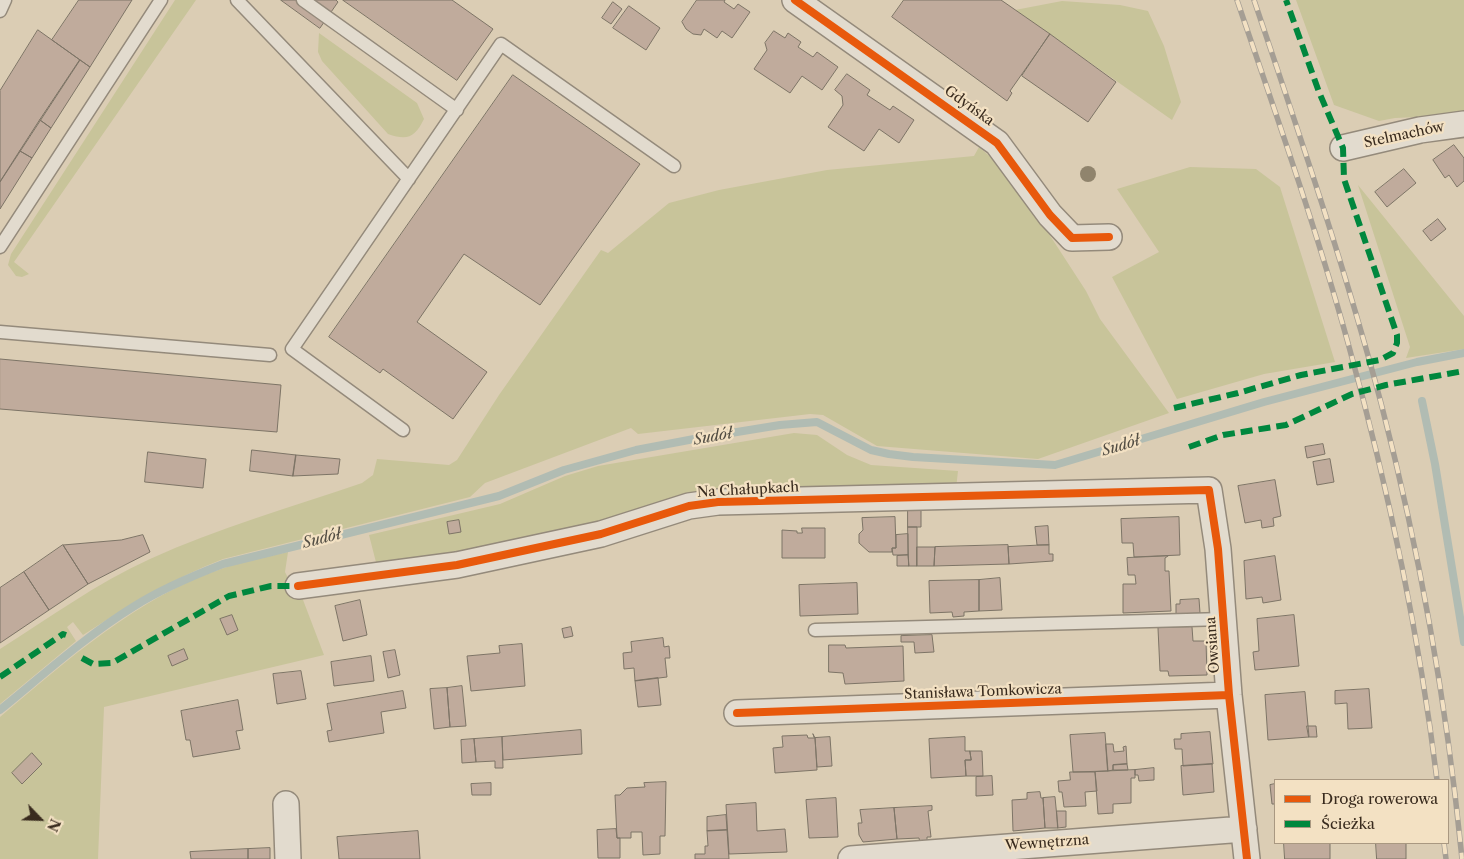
<!DOCTYPE html>
<html>
<head>
<meta charset="utf-8">
<style>
  body { margin:0 }
  #map { position:relative; width:1464px; height:859px; overflow:hidden; background:#dbcdb4; font-family:"Libre Caslon Text",serif }
  canvas { display:block }
  .legend { position:absolute; left:1274px; top:779px; width:175px; height:65px; box-sizing:border-box; background:#f3e1c3; border:1px solid #a99881; margin:0; padding:6px 9px; list-style:none; font-size:15px; color:#392b1e }
  .legend li { display:flex; align-items:center; gap:10px; height:25px }
  .legend b { width:25px; border:1px solid #a99881 }
  .north { position:absolute; left:15px; top:794px; width:50px; height:50px; -webkit-text-stroke:4px #f3e1c3; paint-order:stroke; rotate:114deg; font-size:14px; font-weight:700; line-height:20px; text-align:center; color:#392b1e }
  .north::after { content:''; display:block; margin:auto; width:18px; height:22px; background:#392b1e; clip-path:polygon(50% 0,100% 100%,50% 72%,0 100%) }
</style>
</head>
<body>
<div id="map">
<canvas width="1464" height="859"></canvas>
<ul class="legend">
<li><b style="height:6px;background:#e8590c"></b>Droga rowerowa</li>
<li><b style="height:6px;background:#00873e"></b>Ścieżka</li>
</ul>
<div class="north">N</div>
</div>
<script>
const context = document.querySelector('canvas').getContext('2d');
context.lineJoin = 'round';
function fill(path, color) {
  context.fillStyle = color;
  context.fill(path, 'evenodd');
}
function stroke(path, color, width, dash) {
  context.strokeStyle = color;
  context.lineWidth = width;
  context.lineCap = dash ? 'butt' : 'round';
  context.setLineDash(dash || []);
  context.stroke(path);
}
function label(font, color, halo, rows, align = 'center') {
  context.font = font + ' "Libre Caslon Text",serif';
  context.lineWidth = 4.5;
  context.setLineDash([]);
  context.textBaseline = 'middle';
  context.strokeStyle = halo;
  context.fillStyle = color;
  for (const [text, x, y, turn = 0] of rows) {
    context.save();
    context.translate(x, y);
    context.rotate((+turn || 0) * Math.PI / 180);
    context.textAlign = isNaN(turn) ? turn : align;
    if (halo) context.strokeText(text, 0, 0);
    context.fillText(text, 0, 0);
    context.restore();
  }
}
fill(new Path2D(`
  M175,0H196L14,262L29,274L22,277L16,276L8,265L11,254Z
  M1296,0H1464V115L1395,118L1379,121L1334,105Z
  M1062,1L1120,5L1148,11L1164,46L1181,102L1172,120L1015,10Z
  M319,33L417,103L424,119C415,137 408,141 388,134L322,61L318,52Z
  M979,147L1010,174L1086,291L1100,319L1169,413L1038,459L877,446L823,415L810,414L638,434L631,428L485,483L470,497L223,559C174,578 128,606 83,635L73,622L67,627L76,641L0,704V649C49,618 97,583 150,559C218,528 291,507 362,483L373,475L377,459L449,465L457,460L499,395L601,250L608,253L669,203L719,190L827,170L974,156Z
  M1190,167L1256,169L1280,187L1335,362L1264,374L1177,399L1112,277L1159,252L1117,189Z
  M1358,185L1464,316V349L1406,358L1410,347Z
  M794,433L817,435L847,455L871,465L958,471L956,489L577,528L378,570L369,535L500,504L565,476L598,466Z
  M288,552L285,572L295,592H300L324,655L104,707L98,859H0V717C65,662 139,596 221,569C243,561 266,557 288,552Z`), '#c8c49a');
stroke(new Path2D(`
  M1422,401L1435,464L1464,642
  M0,710C43,675 86,636 133,607C161,589 192,576 223,564L499,496L564,470L636,450L694,439L780,425L817,422L871,450L889,454L913,457L1055,465L1264,402L1417,362L1464,353`), '#b1bcb3', 8);
const building = new Path2D(`
  M79,0H132L90,67L52,40Z
  M281,0H336L338,2L320,28Z
  M343,0H452L493,29L457,80Z
  M697,0H725L724,2L734,9L738,4L750,12L732,38L722,31L717,38L704,29L701,35L693,34L686,29L682,22Z
  M904,0H1001L1050,34L1010,91L1012,93L1007,101L892,17Z
  M613,2L622,9L611,24L602,18Z
  M629,6L660,28L646,50L613,28Z
  M38,30L80,60L0,182V91Z
  M774,31L785,38L788,33L801,42L798,47L813,57L817,52L838,67L822,90L802,76L790,93L754,69L767,50L765,43Z
  M1050,34L1116,82L1088,122L1022,76Z
  M80,60L90,67L51,128L40,120Z
  M847,74L870,90L867,95L890,110L893,106L914,120L899,143L879,129L864,151L828,127L843,105L842,96L835,90Z
  M513,75L640,164L540,305L464,254L417,322L487,372L453,419L383,369L380,373L329,337Z
  M40,120L51,128L32,158L20,151Z
  M1454,145L1464,158V181L1457,187L1449,175L1445,178L1433,160Z
  M20,151L32,158L0,209V182Z
  M1404,169L1416,183L1387,207L1375,192Z
  M1438,219L1446,229L1431,241L1423,231Z
  M0,359L281,385L277,432L0,409Z
  M1323,444L1325,454L1307,458L1305,447Z
  M252,450L296,455L293,476L250,471Z
  M148,452L206,459L203,488L145,482Z
  M296,455L340,459L338,474L293,476Z
  M1330,459L1334,482L1317,485L1313,462Z
  M1275,480L1281,516L1273,518L1274,526L1262,528L1261,520L1245,523L1238,486Z
  M908,505H921V527H908Z
  M895,517L896,548H892V552H869L859,543V534L863,530L862,518Z
  M1179,517L1180,555L1134,557L1133,543H1122L1121,519Z
  M459,520L461,532L449,534L447,522Z
  M1048,526L1049,545H1037L1035,527Z
  M908,527H917V566H909Z
  M802,528H825V558H782V530L797,531V533H802Z
  M908,534V555H893L892,548H896V535Z
  M143,535L150,552L88,584L63,545L121,540Z
  M63,545L88,584L49,610L24,572Z
  M1008,545L1009,564L934,566L935,547Z
  M1049,545V554H1053V561L1009,564L1008,547Z
  M917,547H935L934,566H917Z
  M908,555L909,566H897V556Z
  M1168,556L1165,558V571H1169L1171,611L1123,613V584H1136L1135,575H1128L1127,558Z
  M1275,556L1281,600L1263,603L1262,597L1246,599L1244,561Z
  M24,572L49,610L0,643V588Z
  M1000,578L1002,610L979,611V580Z
  M979,580V611L964,612V616L953,617L952,612L930,613L929,581Z
  M857,583L858,614L800,616L799,585Z
  M1199,599L1200,613L1176,614V604H1180V600Z
  M360,600L367,635L343,641L335,606Z
  M232,615L238,630L227,635L220,619Z
  M1294,615L1299,666L1255,670L1253,652L1259,651L1257,619Z
  M571,627L573,636L564,638L562,629Z
  M1192,627L1193,641H1206L1207,675L1169,676L1168,671H1160L1158,628Z
  M932,635L934,652L915,653L914,642H901V636Z
  M663,638L664,647L669,646L670,658H665L667,677L635,681L634,668L624,669L623,653L632,652L631,642Z
  M522,644L525,686L471,691L467,656L500,653L499,646Z
  M829,645H845L846,648L903,646L904,681L845,684L843,673L829,672Z
  M184,649L188,659L172,666L168,656Z
  M395,650L400,675L388,678L383,652Z
  M371,656L374,681L334,686L331,662Z
  M301,671L306,699L277,704L273,674Z
  M658,678L661,705L638,707L635,681Z
  M462,686L466,726L450,727L447,688Z
  M447,688L450,727L434,729L430,689Z
  M1369,689L1372,728L1348,729L1347,703L1335,704V691Z
  M403,691L406,708L381,712L384,733L329,742L327,731L332,730L327,704Z
  M1305,692L1309,737L1268,740L1265,695Z
  M238,700L243,730L236,731L240,749L193,757L190,740H186L181,711Z
  M1307,726H1316L1317,737H1309Z
  M581,730L582,754L503,760L502,737Z
  M1210,732L1213,764L1183,766L1182,749H1175L1174,739H1181V734Z
  M1105,733L1108,771L1073,772L1070,735Z
  M813,734L815,738L817,770L775,773L773,748L783,747L782,736L807,735L808,738H814Z
  M502,737L503,768H495V761L476,762L474,739Z
  M830,737L832,766L817,767L815,738Z
  M965,737V751H970L971,760H965L966,776L931,778L929,739Z
  M474,739L476,762L462,763L461,740Z
  M1106,744H1113L1114,752L1124,751L1123,747L1126,746L1127,764L1113,765V770L1108,771Z
  M970,751H982L983,776H966L965,760H971Z
  M32,753L42,764L22,784L12,773Z
  M1127,764L1128,770H1113V765Z
  M1212,764L1214,792L1183,795L1181,766Z
  M1154,768V780L1139,781L1138,775H1135V770Z
  M1135,770V778H1131V803L1113,804V813L1098,814L1095,772Z
  M1070,772H1095L1097,791L1085,792L1086,806L1064,807L1062,792H1059L1058,781L1070,780Z
  M992,776L993,795L976,796V777Z
  M666,782L665,836H660V854L643,855L642,832H631V838H617L615,795H620L627,788L645,787L644,783Z
  M491,783V795H472L471,784Z
  M1275,784V804H1272L1270,785Z
  M1040,792L1041,798H1043L1045,828L1013,831L1012,800L1027,799V793Z
  M1055,797L1058,828H1045L1043,798Z
  M836,798L838,837L809,838L806,800Z
  M756,803L757,831L785,829L787,852L729,854L726,805Z
  M932,806V810L928,811L931,837H927V842L920,843L919,838L897,839L894,808Z
  M894,808L897,839L863,842L859,835L858,823H862L860,810Z
  M1057,811H1066V827L1058,828Z
  M726,815L727,830L707,831V817Z
  M616,829L617,838H620V858H598L597,830Z
  M727,830L729,859H695V854H705V846H708L707,831Z
  M418,831L420,859H339L337,837Z
  M1284,843H1330V859H1285Z
  M1376,843H1406V859H1377Z
  M270,848V859H248V849Z
  M248,849V859H191L190,852Z`);
fill(building, '#c0ab9c');
stroke(building, '#7d7466', 1);
const service = new Path2D(`
  M237,0L409,179
  M303,0L457,110
  M0,11L5,0
  M0,247L161,0
  M0,332L270,355
  M403,430L292,349L501,44L674,166
  M815,630L1224,619`);
const minor = new Path2D(`
  M795,0L997,143L1050,215L1072,238L1109,237
  M1343,148L1420,130L1464,124
  M298,586L457,565L601,534L689,506L718,502L1209,490L1218,549L1229,695L1247,859
  M737,713L1229,695
  M286,804L288,859
  M851,859L1244,829`);
stroke(service, '#948a7b', 15);
stroke(minor, '#948a7b', 28);
stroke(service, '#e2dbce', 12);
stroke(minor, '#e2dbce', 25);
const rail = new Path2D(`
  M1237,0C1276,114 1316,228 1348,343C1388,487 1419,633 1437,780
  M1254,0C1299,133 1345,267 1381,403C1420,553 1447,705 1462,859
  M1444,843L1446,859`);
stroke(rail, '#a59e94', 5.5);
stroke(rail, '#f3e1c3', 4, [11]);
stroke(new Path2D(`
  M1174,408L1238,393L1301,375L1380,360L1393,353L1397,343V335L1344,179L1343,148L1319,92L1286,0
  M1189,447L1223,435L1286,425L1352,394L1386,385L1464,371
  M82,658L93,664L112,663L229,596L271,586H298
  M0,677L63,634L66,635`), '#00873e', 6, [12, 6]);
stroke(new Path2D(`
  M795,0L997,143L1050,215L1072,238L1109,237
  M298,586L457,565L601,534L689,506L718,502L1209,490L1218,549L1229,695L1247,859
  M737,713L1229,695`), '#e8590c', 8);
context.fillStyle = '#90846d';
for (const [x, y] of [
  [1088,174]
]) {
  context.beginPath();
  context.arc(x, y, 8, 0, 2 * Math.PI);
  context.fill();
}
label('14px', '#392b1e', '#f3e1c3', [
  ["Gdyńska",969,106,36],
  ["Stelmachów",1404,135,-12],
  ["Na Chałupkach",748,490,-3],
  ["Owsiana",1213,645,-94],
  ["Stanisława Tomkowicza",983,692,-2],
  ["Wewnętrzna",1047,843,-4]
]);
label('italic 15px', '#524d43', '#f3e1c3', [
  ["Sudół",713,437,-10],
  ["Sudół",1121,446,-17],
  ["Sudół",322,539,-14]
]);
</script>
</body>
</html>
